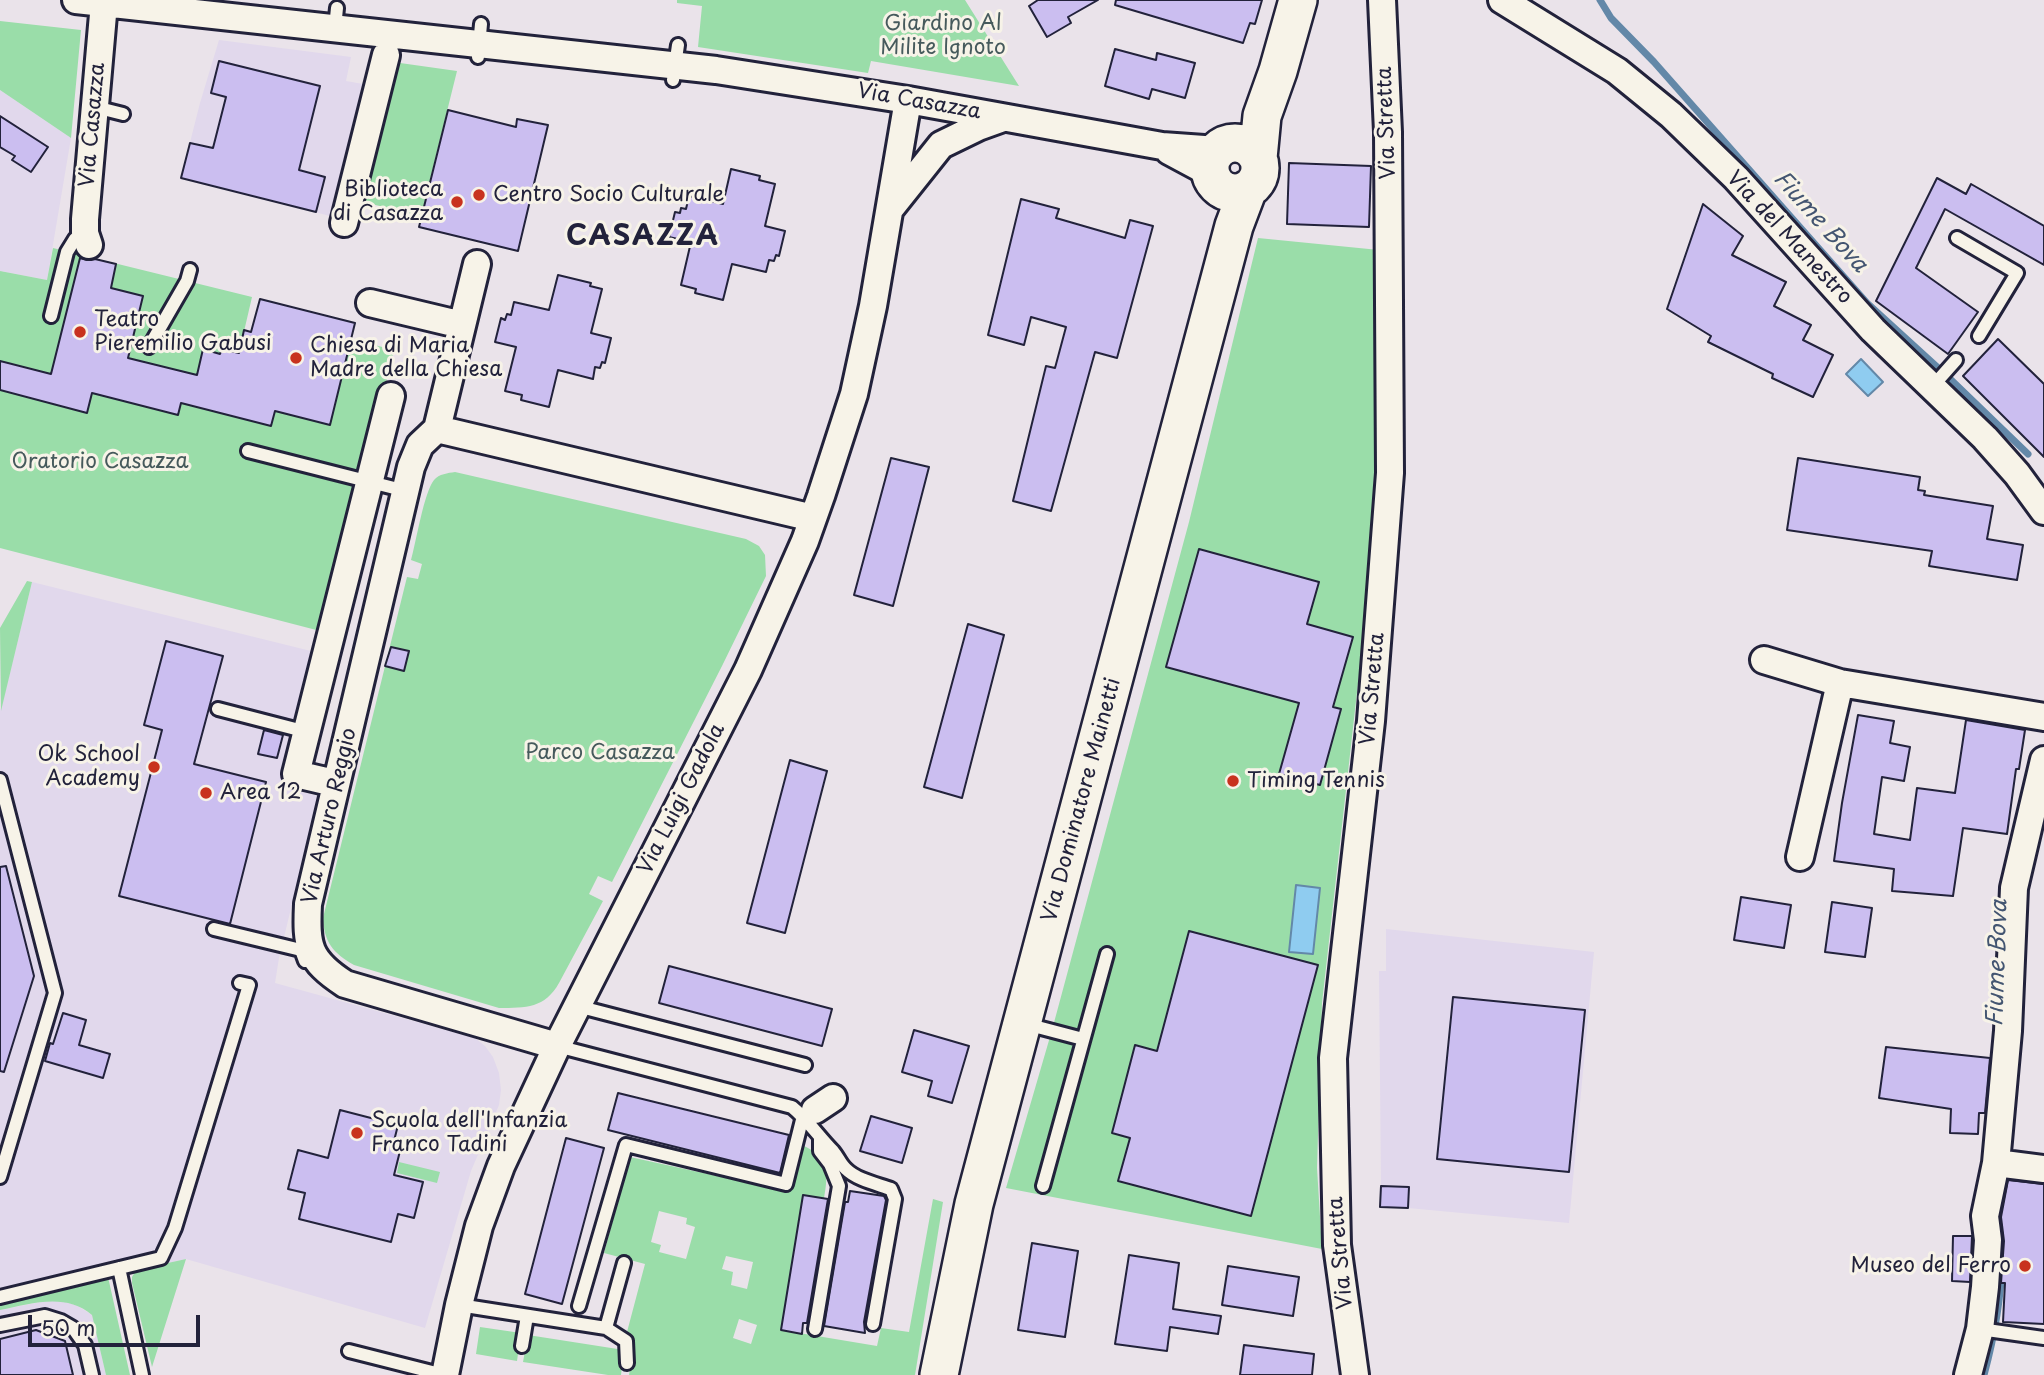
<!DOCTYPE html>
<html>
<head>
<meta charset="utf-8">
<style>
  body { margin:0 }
  #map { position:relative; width:2044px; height:1375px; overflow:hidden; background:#eae3ea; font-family:"Playpen Sans",sans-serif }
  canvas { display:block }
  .scale { position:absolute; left:28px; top:1315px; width:172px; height:32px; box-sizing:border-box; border:4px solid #22223b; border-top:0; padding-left:9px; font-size:21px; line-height:24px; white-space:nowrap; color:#22223b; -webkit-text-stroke:5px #f7f3e8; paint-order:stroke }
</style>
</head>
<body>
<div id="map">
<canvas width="2044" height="1375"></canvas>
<div class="scale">50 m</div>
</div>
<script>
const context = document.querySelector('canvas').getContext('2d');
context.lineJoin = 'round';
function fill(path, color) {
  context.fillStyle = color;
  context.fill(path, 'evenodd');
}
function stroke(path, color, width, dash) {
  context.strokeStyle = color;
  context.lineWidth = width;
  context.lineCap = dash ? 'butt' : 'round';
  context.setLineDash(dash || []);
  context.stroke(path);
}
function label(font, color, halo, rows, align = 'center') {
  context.font = font + ' "Playpen Sans",sans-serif';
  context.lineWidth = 6;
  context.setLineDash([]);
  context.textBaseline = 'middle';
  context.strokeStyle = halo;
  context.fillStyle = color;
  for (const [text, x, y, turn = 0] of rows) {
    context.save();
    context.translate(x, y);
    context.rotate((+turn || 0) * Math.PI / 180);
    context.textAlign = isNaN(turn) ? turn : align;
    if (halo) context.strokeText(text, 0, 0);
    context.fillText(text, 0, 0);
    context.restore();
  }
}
fill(new Path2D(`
  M219,40L351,57L346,81L363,84L330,216L181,178L200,103Z
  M0,90L71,138L47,280L0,271Z
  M32,582L319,653L286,788L318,796L279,958L275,983L475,1038L485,1046L493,1057L499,1073L501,1090L499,1105L471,1171L425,1328L186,1259L0,1301V708L1,709Z
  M1386,929L1594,952L1569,1223L1408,1208L1409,1187L1381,1186L1379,971H1386Z
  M46,1301H63L78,1306L92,1315L106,1375H0V1310Z`), '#e1d8ec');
fill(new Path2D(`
  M677,0H965L1019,86L871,61L868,73L698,47L702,6L677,3Z
  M0,21L81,30L71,138L0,90Z
  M393,62L457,71L421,216L359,201Z
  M1258,238L1379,250L1372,559L1322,1003L1317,1168L1322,1249L1006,1188L1052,1030L1189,522Z
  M53,248L252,297L239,353L222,349L220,354L203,350L199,365L216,370L186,384L181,403L271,426L275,411L330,425L351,339L394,350L324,632L0,548V271L47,280Z
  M455,472L746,539L759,546L765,555L766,576L722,666L612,882L598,876L589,894L603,901L559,983C545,1008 526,1008 499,1008L354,965C333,953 324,942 323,918L407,577L418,579L422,564L411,560C416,543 424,492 434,480C439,474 448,473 455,472Z
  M27,581L32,582L1,711L0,628Z
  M802,1145C828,1156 829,1173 824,1198L803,1195L781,1330L877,1346L881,1328L909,1332L933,1199L943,1202L915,1375H629L632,1356L627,1332L645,1264L604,1253L630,1157L790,1192ZM659,1211L687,1218L686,1224L695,1227L686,1259L659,1252L661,1245L651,1242ZM726,1256L753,1262L747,1289L731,1285L733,1272L722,1269ZM739,1319L757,1325L751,1344L733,1338Z
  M399,1162L440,1172L437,1183L397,1173Z
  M186,1259L152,1367L132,1283V1277L136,1270Z
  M108,1277L130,1375H106L92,1315C65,1292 31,1304 0,1310V1301Z
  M480,1327L521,1333L517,1361L476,1354Z
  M528,1335L624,1350L621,1375H608L523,1362Z`), '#9adda9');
const water = new Path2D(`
  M1861,359L1883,382L1868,396L1846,374Z
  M1296,885L1320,888L1313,954L1289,952Z`);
fill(water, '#8fccf0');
stroke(water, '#6388a8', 2);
stroke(new Path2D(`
  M1600,0L1611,18L1654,62L1867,303L1946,375L2028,454
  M1999,1245L2004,1215
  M1984,1375C1994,1338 2001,1300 2002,1262`), '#6388a8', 7);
const building = new Path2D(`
  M1038,0H1098L1068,17L1071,23L1047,37L1029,6Z
  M1116,0H1262L1255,24L1250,23L1243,43L1115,5Z
  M1115,49L1156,60L1157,53L1195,63L1185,98L1152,89L1149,99L1105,86Z
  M219,61L320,86L299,170L325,177L316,212L181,178L190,143L213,148L226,97L211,93Z
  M448,110L516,127L517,119L548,125L518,251L419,227Z
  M0,116L48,147L31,172L12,160L15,156L0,147Z
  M1289,163L1371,166L1369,227L1287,224Z
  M731,169L760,176L759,180L775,184L765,226L785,231L779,256L776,255L774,261L769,260L766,272L732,264L723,300L695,293L696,289L681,285L691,242L669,237L675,212L680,213L681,208L686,209L689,196L723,204Z
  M1937,178L1966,194L1971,184L2044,226V265L1945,209L1916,268L1978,312L1948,354L1876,301Z
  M1021,199L1059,209L1056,218L1125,238L1130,220L1153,226L1117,358L1095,352L1051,511L1013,501L1046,366L1055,368L1066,327L1031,317L1024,345L988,335Z
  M1703,204L1743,236L1732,255L1786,282L1774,306L1811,325L1803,340L1833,355L1813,397L1772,378L1773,374L1708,342L1711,336L1667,309Z
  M80,258L87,260L95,259L116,264L111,288L143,296L128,358L197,375L203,349L220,354L222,349L239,353L244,330L251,332L260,299L355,323L330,425L275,411L271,426L181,403L178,415L92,393L87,413L0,390V361L51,374Z
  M558,275L591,283L590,286L602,289L591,333L611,338L605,363L602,362L600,368L595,367L593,379L558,370L549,407L521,400L522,395L505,391L516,347L495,342L501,318L505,320L507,314L511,315L514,302L549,310Z
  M1998,339L2044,384V457L1963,376Z
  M891,458L929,467L893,606L854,595Z
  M1798,458L1920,477L1918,490L1925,491L1924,495L1993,506L1987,539L2023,545L2017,580L1929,566L1932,551L1787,530Z
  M1199,549L1319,582L1307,624L1353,637L1333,707L1341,709L1320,785L1279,774L1299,703L1166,667Z
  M968,624L1004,635L962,798L924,787Z
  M166,641L223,656L194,764L266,782L230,924L119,896L162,730L144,725Z
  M391,647L409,651L404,671L385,666Z
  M1858,715L1894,721L1890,743L1910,747L1904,781L1882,777L1874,834L1910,840L1917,788L1955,793L1966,720L2025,730L2019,769H2016L2007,834L1963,828L1953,896L1892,891L1894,869L1834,861L1842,803Z
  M264,730L283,735L277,758L258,754Z
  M790,760L827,771L785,933L747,923Z
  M6,866L34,976L4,1072L0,1071V867Z
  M1741,897L1791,905L1784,948L1734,940Z
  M1832,902L1872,908L1865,957L1825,952Z
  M1189,931L1318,965L1251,1216L1118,1181L1130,1138L1112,1133L1135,1045L1157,1051Z
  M669,966L832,1009L822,1046L659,1003Z
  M1453,997L1585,1010L1569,1172L1437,1159Z
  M63,1013L86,1020L79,1045L110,1054L103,1078L45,1061L50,1043L53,1044Z
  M914,1030L969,1046L952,1103L928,1096L932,1081L902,1072Z
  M1886,1047L1990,1058L1985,1113H1979L1978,1134L1950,1133L1951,1109L1879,1098Z
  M618,1093L789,1135L780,1173L608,1130Z
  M340,1110L398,1125L393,1145L401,1147L394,1175L423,1182L414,1218L398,1214L391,1242L299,1219L305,1193L288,1189L298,1150L328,1158Z
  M871,1116L912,1128L902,1163L860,1151Z
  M566,1138L604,1148L562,1304L525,1294Z
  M2008,1180L2044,1184V1324L2003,1322L2005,1283H2001L2004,1241L2001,1217Z
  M1381,1186L1409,1187L1408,1208L1380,1207Z
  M850,1191L884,1196L886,1200L864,1322L865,1333L824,1326L845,1202H848Z
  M803,1195L828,1199L807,1323H803L802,1334L781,1330Z
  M1953,1236H1972L1970,1282L1952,1281Z
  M1032,1243L1078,1251L1065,1337L1018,1330Z
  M1129,1255L1179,1263L1173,1309L1221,1316L1218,1334L1170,1327L1167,1351L1115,1344Z
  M1228,1266L1299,1277L1293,1316L1222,1305Z
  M36,1330L65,1341L73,1375H0V1339Z
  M1244,1345L1314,1354L1312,1375H1240Z`);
fill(building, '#cbbef0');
stroke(building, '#22223b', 2);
const lane = new Path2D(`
  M335,28L337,8
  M478,57L481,24
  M673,80L678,45
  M95,107L123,114
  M1957,238L2017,273L1979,336
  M51,316L67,252L75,239L85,233
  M149,347L187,281L190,270
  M1932,387L1956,360
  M248,451L406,491
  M218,709L307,732
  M0,780L55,993L0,1177
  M214,929L301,950L305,961
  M577,1006L805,1065
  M1026,1024L1083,1039
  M557,1046L792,1107C808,1120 819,1137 833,1151C838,1157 841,1165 846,1169C857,1180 877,1184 891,1189L895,1199L873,1324
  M1043,1186L1107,954
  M119,1268L142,1375
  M0,1297L161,1258L175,1228L249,985L240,983
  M459,1305L606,1328L624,1263
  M579,1306L626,1145L786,1184L803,1116
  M0,1325L45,1316L61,1321L73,1328L85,1345L92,1375
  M606,1328L626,1341L627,1363
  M815,1329L839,1186L830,1164L820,1151V1139
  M1980,1329L2044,1338
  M522,1346L527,1316
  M349,1351L444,1375`);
const street = new Path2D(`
  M76,0L716,70L908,100L1162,146L1218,150
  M1502,0L1617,71L1671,115L1736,178L1873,330L1985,438L2017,474L2044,511
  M1169,151L1210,173
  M890,209L941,145L978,127L1003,118
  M344,223L386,55
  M89,245L85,233V219L104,3
  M477,264L437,429L420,445L411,467L308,904C306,946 308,960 345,984L557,1046
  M370,303L462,325
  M437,429L813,518
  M1764,660L1840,683L2044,717
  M330,782L296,774L391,396
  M1800,857L1840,683
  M815,1110L833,1098
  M1996,1163L2044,1169
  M445,1375L459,1305L479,1226L501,1166L557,1046L748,670L805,541L821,496L854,394L873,306L908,100
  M1355,1375L1337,1245L1333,1058L1371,721L1390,473L1388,132L1382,0
  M1968,1375L1980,1329L1985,1287L1988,1240L1985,1216L1996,1163L2008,1031L2014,888L2044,760`);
const secondary = new Path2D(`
  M1210 168a25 25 0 1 1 50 0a25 25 0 1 1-50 0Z
  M1258,158L1262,116L1278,71L1298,0
  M939,1375L974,1204L1234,226L1248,189`);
stroke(lane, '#22223b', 18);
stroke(street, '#22223b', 32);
stroke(secondary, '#22223b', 42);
stroke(lane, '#f7f3e8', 12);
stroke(street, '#f7f3e8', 26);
stroke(secondary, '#f7f3e8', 37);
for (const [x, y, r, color] of [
  [479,195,7,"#c8321e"],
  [457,202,7,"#c8321e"],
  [80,332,7,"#c8321e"],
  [296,358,7,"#c8321e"],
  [154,767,7,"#c8321e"],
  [1233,781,7,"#c8321e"],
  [206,793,7,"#c8321e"],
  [357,1133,7,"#c8321e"],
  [2025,1266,7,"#c8321e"]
]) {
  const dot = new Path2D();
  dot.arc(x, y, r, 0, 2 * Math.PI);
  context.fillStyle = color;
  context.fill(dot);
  stroke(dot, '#f7f3e8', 2.5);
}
label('21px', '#465a5c', '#f7f3e8', [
  ["Giardino Al",943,24],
  ["Milite Ignoto",943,48],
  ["Oratorio Casazza",100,462],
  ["Parco Casazza",600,753]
]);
label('21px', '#22223b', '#f7f3e8', [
  ["Via Casazza",919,102,10],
  ["Via Stretta",1387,123,-92],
  ["Via Casazza",93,125,-85],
  ["Via del Manestro",1789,238,47],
  ["Via Stretta",1373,689,-85],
  ["Via Luigi Gadola",682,799,-63],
  ["Via Dominatore Mainetti",1082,800,-75],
  ["Via Arturo Reggio",330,816,-77],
  ["Via Stretta",1341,1253,-95]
]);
label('21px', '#22223b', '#f7f3e8', [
  ["Biblioteca",443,190,"right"],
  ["di Casazza",443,214,"right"],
  ["Centro Socio Culturale",493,195],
  ["Teatro",94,320],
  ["Pieremilio Gabusi",94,344],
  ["Chiesa di Maria",310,346],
  ["Madre della Chiesa",310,370],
  ["Ok School",140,755,"right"],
  ["Academy",140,779,"right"],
  ["Timing Tennis",1247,781],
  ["Area 12",220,793],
  ["Scuola dell'Infanzia",371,1121],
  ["Franco Tadini",371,1145],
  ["Museo del Ferro",2011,1266,"right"]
], 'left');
label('italic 23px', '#435571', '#f7f3e8', [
  ["Fiume Bova",1820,222,48],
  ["Fiume Bova",1998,963,-88]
]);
context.letterSpacing = '2px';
label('bold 28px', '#22223b', '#f7f3e8', [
  ["CASAZZA",643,237]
]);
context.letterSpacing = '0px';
</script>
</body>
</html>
